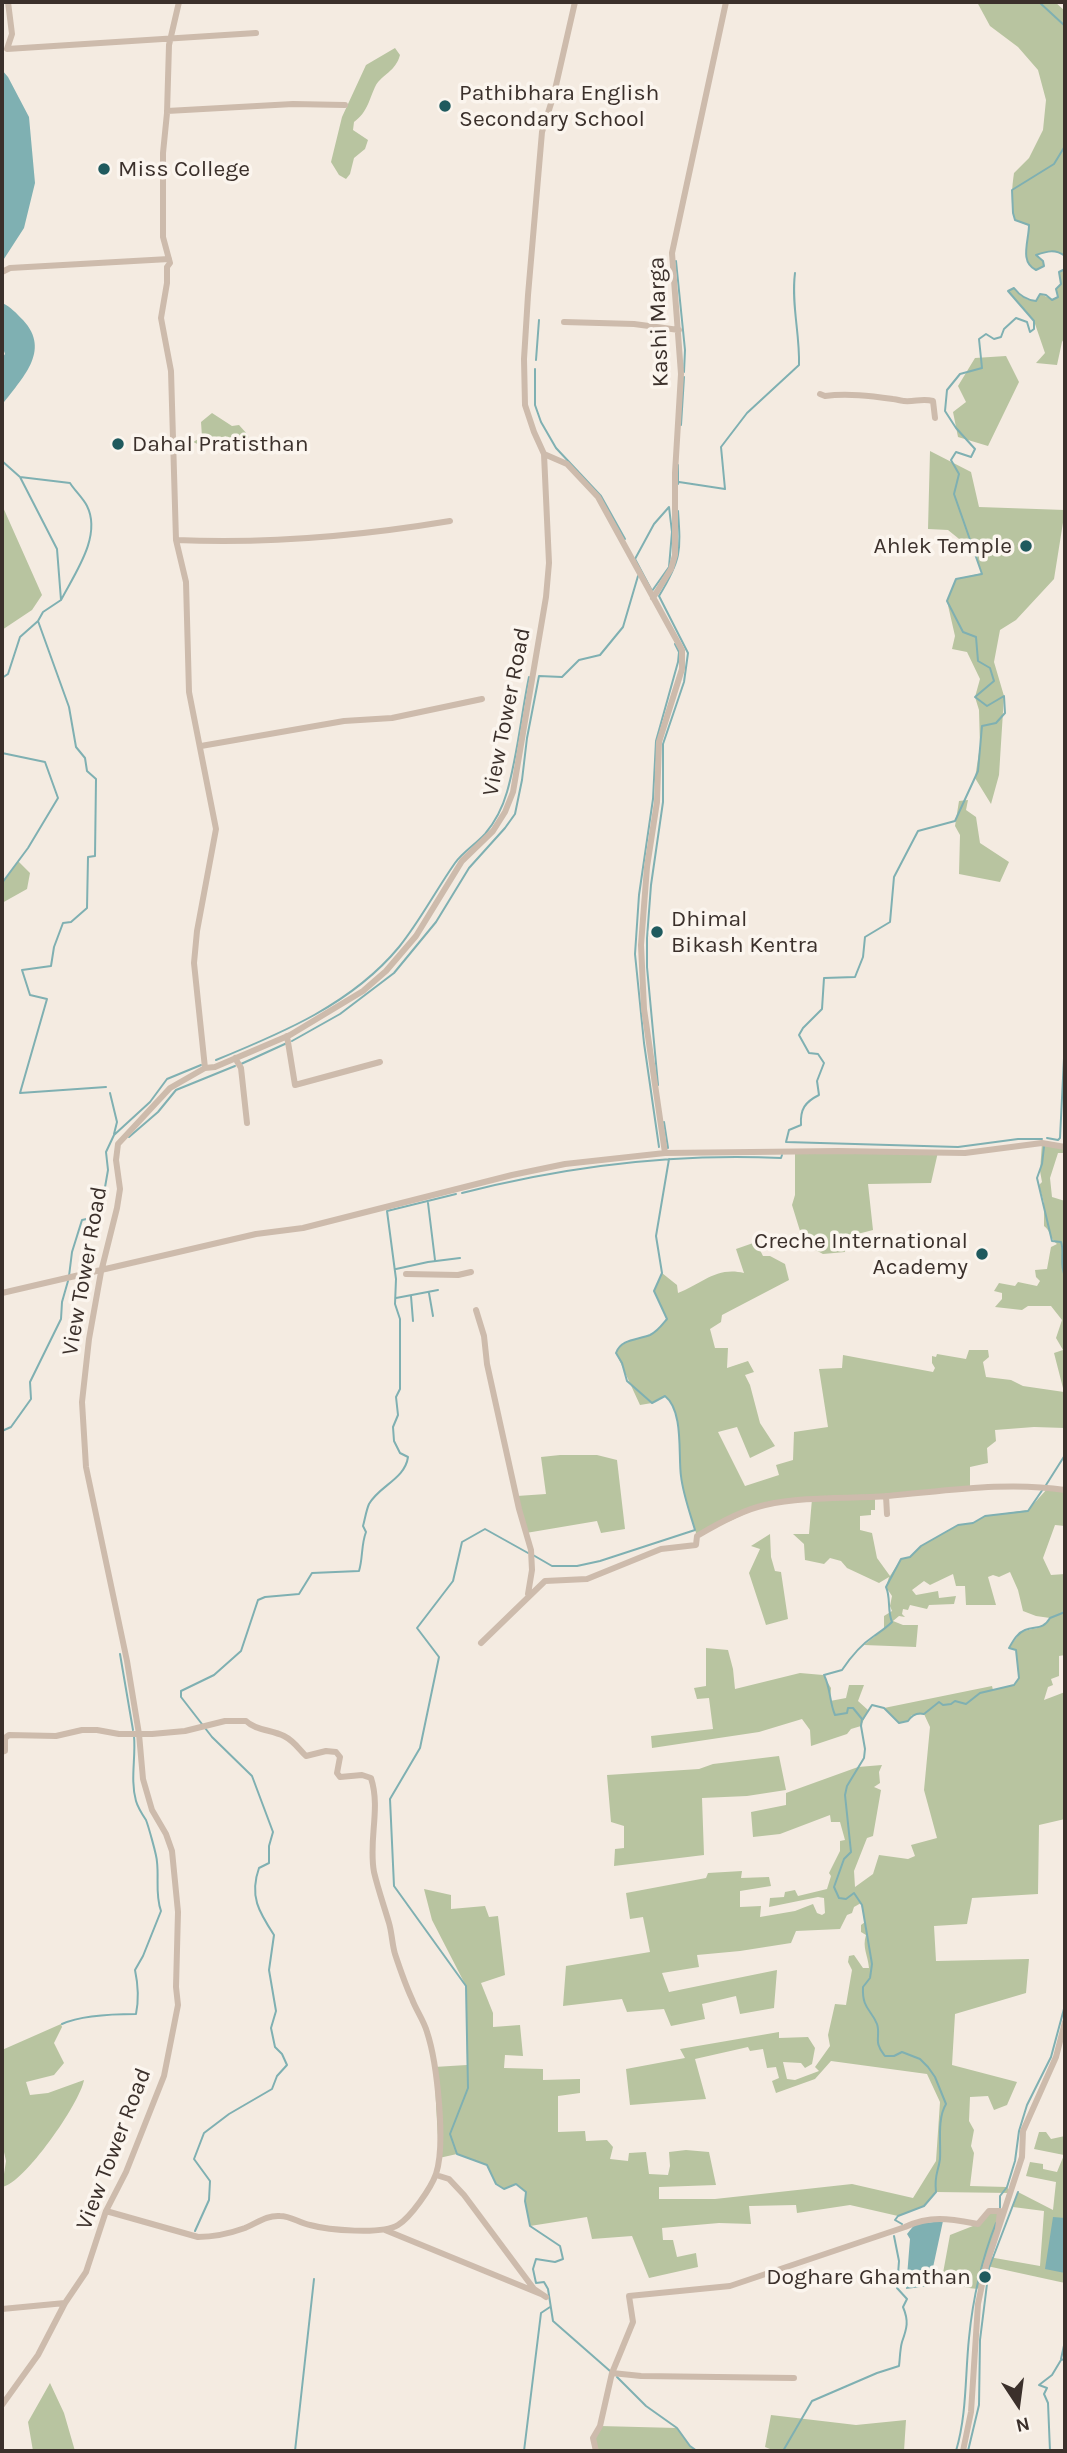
<!DOCTYPE html>
<html>
<head>
<meta charset="utf-8">
<style>
  body { margin:0 }
  #map { position:relative; width:1067px; height:2453px; overflow:hidden; background:#f4ebe1; font-family:Karla,sans-serif }
  canvas { display:block }
  .frame { position:absolute; inset:0; border:4px solid #3b302b; pointer-events:none }
  .north { position:absolute; left:983px; top:2369px; width:70px; height:70px; -webkit-text-stroke:5px #fbf5ee; paint-order:stroke; rotate:167deg; font-size:19px; font-weight:700; line-height:28px; text-align:center; color:#3b302b }
  .north::after { content:''; display:block; margin:auto; width:24px; height:32px; background:#3b302b; clip-path:polygon(50% 0,100% 100%,50% 72%,0 100%) }
</style>
</head>
<body>
<div id="map">
<canvas width="1067" height="2453"></canvas>
<div class="frame"></div>
<div class="north">N</div>
</div>
<script>
const context = document.querySelector('canvas').getContext('2d');
context.lineJoin = 'round';
function fill(path, color) {
  context.fillStyle = color;
  context.fill(path, 'evenodd');
}
function stroke(path, color, width, dash) {
  context.strokeStyle = color;
  context.lineWidth = width;
  context.lineCap = dash ? 'butt' : 'round';
  context.setLineDash(dash || []);
  context.stroke(path);
}
function label(font, color, halo, rows, align = 'center') {
  context.font = font + ' Karla,sans-serif';
  context.lineWidth = 7;
  context.setLineDash([]);
  context.textBaseline = 'middle';
  context.strokeStyle = halo;
  context.fillStyle = color;
  for (const [text, x, y, turn = 0] of rows) {
    context.save();
    context.translate(x, y);
    context.rotate((+turn || 0) * Math.PI / 180);
    context.textAlign = isNaN(turn) ? turn : align;
    if (halo) context.strokeText(text, 0, 0);
    context.fillText(text, 0, 0);
    context.restore();
  }
}
fill(new Path2D(`
  M977,2H1055L1065,11V256C1056,249 1048,251 1037,255L1043,261L1044,266L1036,270C1019,262 1029,241 1029,226L1015,220C1010,206 1012,187 1014,173L1029,158L1043,130L1046,100L1038,70L1018,47L990,26Z
  M395,48L400,55C396,71 382,75 376,85C369,99 368,112 354,122L353,130L368,140L365,149L354,158L350,174L346,179L339,175L331,162L342,117L366,65Z
  M1065,269V337L1062,342L1057,365L1036,363L1045,353L1034,321L1008,291L1014,288C1020,296 1026,301 1036,301L1040,294L1052,299L1058,297L1056,289L1061,284L1059,272Z
  M1006,356L1019,382L988,446L958,437L953,412L966,402L958,386L975,358Z
  M212,413L232,426L239,425L248,435L253,447H247L244,440L232,443L225,436L223,440L224,450L216,451L208,442L202,446L193,442L202,437L201,422Z
  M930,451L971,472L979,507L1065,510L1054,579L1016,620L1000,630L994,662L1004,696L999,775L991,804L975,778L980,746L979,710L975,697L980,679L967,652L952,649L955,636L947,601L956,579L982,573L974,551L948,530L928,529Z
  M2,505L42,595L32,610L2,630Z
  M968,800L966,810L976,817L980,843L1009,862L1000,882L959,874L960,835L955,826L959,801Z
  M18,861L30,873L27,889L2,903V883Z
  M1042,1143L1065,1147V1153H1058L1050,1178L1052,1197L1065,1201V1428L1034,1427L995,1430L996,1441L987,1448L988,1463L970,1467V1489L875,1496V1510H871V1515L860,1516V1530L872,1533L877,1558L890,1576L901,1559L910,1557L921,1546L958,1525L973,1523L985,1516L1028,1510L1048,1488L1065,1490V1526L1055,1525L1043,1558L1051,1575L1065,1574V1655L1059,1656V1676L1051,1679L1053,1685L1048,1687L1044,1700L1065,1692V1819L1039,1825L1038,1894L972,1898L967,1924L934,1926L936,1961L1029,1959L1026,1993L955,2014L952,2065L1017,2082L1007,2105L994,2110L988,2096L970,2097L969,2121L974,2130L971,2146L974,2153L970,2186L1007,2187L1011,2193L936,2192L924,2206L898,2216L850,2205L797,2213L796,2205L749,2206L751,2224L719,2223L662,2228L663,2240H673L677,2257L696,2253L698,2267L649,2278L632,2236L592,2239L587,2217L530,2226L525,2201L526,2192L516,2184L504,2189L496,2184L487,2165L457,2154L439,2158L434,2067L467,2065L466,1986L432,1920L424,1889L451,1895V1909L485,1906L489,1917L498,1916L505,1975L481,1983L493,2013V2027L520,2025L523,2056L505,2055L504,2068L543,2069V2080L580,2079V2093L558,2096V2132L585,2131L586,2141L607,2140L613,2147L610,2159L628,2161L629,2153L646,2152L649,2174L668,2175L670,2166L669,2152L686,2150L709,2152L716,2185L659,2187V2199H715L852,2184L913,2198L936,2161L940,2102L927,2074L831,2061L815,2079L776,2093L772,2081L779,2078L776,2067L767,2068L763,2049L750,2051L748,2047L695,2059L706,2099L630,2105L626,2069L685,2058L680,2049L779,2032V2038L808,2037L815,2048L812,2064L805,2068L801,2063L783,2062L787,2079L795,2080L819,2071L815,2067L830,2046L828,2035L835,2004L846,2005L852,1970L848,1962L849,1956L854,1955L863,1968H869C868,1955 862,1948 866,1935L861,1932V1925L865,1922L861,1903L854,1907L852,1913L847,1915L840,1929L796,1931L791,1943L740,1951L697,1955L699,1967L662,1973L669,1992L777,1970L774,2008L740,2014L736,1996L702,2004L705,2019L671,2026L664,2009L627,2012L622,1999L563,2006L566,1966L650,1952L643,1917L630,1919L626,1893L706,1878L708,1873L742,1871L741,1878L769,1877L771,1886L740,1891V1907L761,1906L760,1917L795,1911L813,1904L817,1913L822,1915L825,1913L824,1898L818,1897L769,1907L770,1898L784,1897L785,1892L795,1890L798,1896L827,1889L831,1876L829,1873L840,1851V1841L845,1840L840,1822H831L830,1815L780,1834L753,1837L751,1812L786,1805V1793L858,1767L882,1765L879,1772L880,1783L874,1787L881,1790L873,1836L867,1838L854,1871L855,1887L873,1874L879,1855L908,1859L915,1856L911,1845L937,1838L924,1790L930,1727L924,1714L912,1715L908,1721L899,1723L884,1708L992,1686L993,1690L1014,1685L1019,1678C1017,1668 1017,1659 1016,1650L1009,1648L1020,1633C1031,1627 1044,1631 1050,1618L1036,1616L1023,1611L1018,1590L1010,1572L999,1577L993,1575L988,1577L996,1605H966L965,1586H956L953,1574L930,1585L924,1581L912,1590L916,1595L938,1591L939,1598L956,1596L954,1604L929,1605L927,1609L910,1605L908,1610L903,1609L902,1614L905,1617L899,1616L893,1621L903,1625H918L916,1647L864,1645L884,1629V1616L892,1611L890,1606L892,1596L886,1587L889,1577L879,1583L847,1568L841,1561L830,1558L824,1564L805,1560L804,1544L793,1534H809L812,1499L767,1504L697,1536C691,1517 683,1496 681,1477C678,1455 684,1411 665,1396L652,1403L640,1405L616,1353C622,1339 637,1340 650,1335C657,1332 662,1325 667,1319L654,1291L662,1273L677,1285L678,1293C701,1284 717,1266 744,1273L736,1249L756,1242L763,1256H770L785,1264L789,1280L722,1315L721,1322L710,1329L715,1348H728L727,1368L748,1361L754,1372L745,1375L750,1385L760,1423L775,1446L750,1458L737,1427L718,1432L745,1486L779,1475L776,1465L793,1460L794,1432L828,1427L819,1369L842,1368L843,1355L933,1372L935,1368L932,1363V1356L936,1357L937,1354L966,1359L969,1350H988L989,1357L983,1362L986,1377L1011,1380L1023,1386L1064,1392L1054,1353L1063,1350L1056,1338L1062,1320L1051,1306H1028L1022,1310L995,1307L1002,1299V1293L994,1291L999,1283L1015,1286L1018,1282L1037,1286L1040,1281L1036,1277L1035,1270L1047,1269L1051,1247L1057,1244C1050,1239 1051,1231 1044,1226V1203L1039,1185L1042,1182L1040,1171Z
  M795,1151L938,1152L931,1183L868,1184L873,1230L842,1238L845,1252L823,1254L804,1244L792,1205L795,1195Z
  M560,1455H597L617,1460L625,1529L601,1533L597,1521L526,1533L517,1496L546,1494L541,1457Z
  M770,1534L771,1557L775,1571L781,1572L788,1619L766,1625L749,1573L760,1549L751,1546Z
  M706,1648L728,1650L733,1669L735,1689L800,1673L823,1675L831,1688L830,1701L846,1698L849,1685H864L858,1701L868,1710L861,1726L851,1729L847,1734L811,1746L810,1730L802,1719L759,1732L652,1748L651,1736L713,1729L709,1698L697,1699L694,1688L706,1686Z
  M779,1756L786,1790L747,1796L702,1798L704,1855L614,1866L615,1849L624,1848V1826L611,1822L607,1775L699,1769L713,1764Z
  M61,2024L62,2027L54,2043L64,2063L54,2075L26,2082L30,2095L48,2093L84,2080C80,2103 24,2184 2,2187L6,2161L2,2143V2050Z
  M1039,2132H1046L1051,2139L1065,2136V2283L987,2266L982,2288C967,2291 954,2283 943,2273L950,2235L978,2224L989,2211H1000L989,2257L1040,2266L1044,2211L1013,2207L1018,2192L1053,2210L1056,2182L1026,2176L1030,2162L1043,2164V2169L1057,2172L1064,2155L1034,2149Z
  M50,2383L64,2413L75,2451H33L28,2422Z
  M771,2415L856,2425L906,2420L904,2451H775L765,2447Z
  M600,2426L677,2428L690,2446L697,2451H596L593,2438Z`), '#b8c4a0');
fill(new Path2D(`
  M2,70L8,77L29,117L35,183L24,228L2,262Z
  M2,303C11,307 16,313 23,320C52,351 21,379 2,405V358L5,354L2,345Z
  M1053,2217L1065,2218V2273L1045,2269Z
  M943,2221L929,2286L906,2289L910,2239L907,2234L915,2224Z`), '#7fb0b2');
stroke(new Path2D(`
  M1039,2L1065,26
  M1065,146L1054,164L1012,190L1013,213L1015,220L1029,225C1029,241 1019,262 1036,270L1044,266L1043,261L1036,255C1048,251 1055,249 1065,256
  M676,261L685,350L684,372
  M536,360L539,320
  M535,369V405L541,422L556,448L601,496L625,539
  M681,425L684,377
  M2,461L20,477L57,549L61,600L43,612L38,621L20,637L8,674L2,678
  M20,477L70,483C75,491 83,498 87,506C102,536 75,573 61,600
  M679,482L725,489L721,447L747,413L799,365C800,334 791,304 795,273
  M678,484V465
  M669,507L672,532L669,567L652,591L635,559L654,524Z
  M38,621L69,707L76,747L85,758L87,771L96,779L95,856L88,857L87,908L71,922L63,923L54,947L51,966L22,970L30,995L47,999L20,1093L106,1087
  M2,753L45,762L58,798L28,848L2,883
  M292,1041L340,1014L394,973L436,922L469,868L505,828L515,814L522,780L527,738L539,676L562,677L579,660L600,655L623,627L638,576
  M216,1060C282,1033 352,1004 399,947C420,921 436,890 455,863C463,852 476,844 485,834C495,822 503,806 507,792C518,754 521,715 529,677
  M241,1064L287,1043
  M658,1085L647,967V938L651,885L663,802V744L684,682L688,653L659,596C681,560 681,552 678,511
  M110,1093L117,1122L114,1134
  M664,1122L668,1148
  M129,1137L158,1112L176,1090L235,1066
  M1047,1138L1058,1140L1060,1138L1065,1038
  M1042,1139H1018L958,1147L786,1142L789,1130L801,1125C800,1109 805,1102 819,1095L817,1081L824,1063L818,1054L809,1053L799,1035L803,1028L822,1009L824,978L855,977L863,957L865,937L890,922L894,877L918,831L955,821L978,771L982,726L996,723L1005,713L1004,696L987,706L975,697L994,681L990,668L978,661L976,637L963,632L947,601L956,579L982,574L954,494L959,474L951,460L956,452L971,457L975,449L956,428L945,411L947,390L960,374L982,368L979,339L986,334L994,339L1001,337L1004,329L1016,318L1027,322L1030,332L1034,329V321L1008,291L1014,288C1020,296 1026,300 1036,301L1040,294L1046,295L1052,300L1058,297L1056,289L1061,284L1059,272L1065,269
  M659,1147L644,1043L635,954L639,895L653,799L656,741L678,662L679,652L675,644
  M1044,1147L1042,1164L1037,1178L1052,1241L1061,1242C1065,1252 1059,1264 1065,1276
  M462,1193C567,1166 673,1153 781,1158L782,1155
  M428,1203L435,1260
  M396,1269L428,1262L460,1258
  M69,1276L72,1252L82,1220L100,1216L108,1170L106,1152L114,1135L150,1102L167,1079L201,1065
  M429,1293L433,1316
  M411,1296L413,1321
  M396,1298L438,1290
  M2,1431L11,1427L31,1399L30,1382L61,1319L62,1302L68,1281
  M1046,1485L1065,1455
  M528,1553L485,1529L462,1542L453,1581L417,1628L439,1657L420,1748L390,1799L394,1886L466,1986L468,2088L450,2134L457,2154L487,2165L496,2184L504,2189L516,2184L526,2192L525,2201L530,2226L560,2246L563,2259L555,2262L536,2259L533,2269L536,2283L544,2282L548,2289L553,2321L610,2371
  M533,1555L552,1566H577L600,1561L695,1530C690,1513 683,1494 681,1476C678,1455 684,1411 665,1396L652,1403L627,1381L622,1363L616,1353C621,1339 637,1340 650,1335C657,1332 662,1325 667,1319L654,1291L662,1273L656,1236L669,1159
  M120,1654L133,1730
  M863,1719L872,1705L884,1708L899,1723L908,1721C912,1715 917,1712 924,1714L939,1702L943,1705L951,1704L955,1701L966,1704L980,1693L1014,1685L1019,1678L1016,1650L1009,1648C1013,1641 1017,1633 1025,1630C1036,1626 1043,1630 1050,1618L1065,1612
  M62,2024C82,2015 114,2014 136,2014C139,1999 138,1984 135,1970L143,1956L161,1911C155,1895 159,1878 157,1862C157,1856 148,1825 146,1820C142,1814 138,1808 136,1801C130,1779 136,1758 134,1736
  M1000,2208V2196L1007,2187L1015,2161L1019,2131L1027,2105L1051,2057L1065,2005
  M902,2224L895,2220L898,2216L924,2206L936,2192C934,2175 938,2173 940,2159C941,2142 937,2119 946,2104L935,2077L928,2067L920,2059L902,2052L894,2056H885C883,2053 880,2050 879,2046C876,2041 880,2032 877,2024C871,2009 862,2009 863,1987L870,1978L872,1964L862,1905L854,1893L846,1899L839,1898L834,1887L844,1859L851,1852L845,1795L847,1786L864,1758L865,1749L861,1726L862,1719L853,1708H848L847,1713L835,1715C829,1701 831,1689 824,1675L842,1670C850,1658 862,1644 874,1636C881,1631 886,1628 892,1622C887,1610 891,1598 886,1587L901,1559L910,1557L921,1546L958,1525L973,1523L985,1516L1028,1511L1043,1489
  M195,2231L209,2200L210,2181L194,2159L204,2133L229,2114L272,2089L277,2076L287,2065L282,2054L275,2047L271,2028L276,2011L269,1970L274,1935C259,1912 249,1896 259,1868L269,1863V1846L273,1832L252,1776L212,1737L181,1697V1691L214,1675L241,1651L258,1600L265,1597L299,1594L312,1573L359,1571C363,1558 361,1545 366,1532L363,1526C365,1519 366,1511 369,1504C379,1486 405,1479 408,1457L400,1453L394,1441L393,1427L398,1415L396,1397L400,1389V1319L395,1304L396,1279L387,1211L456,1194
  M1061,2359L1065,2341
  M617,2377L646,2406L677,2428L690,2446L697,2451
  M295,2451L314,2279
  M524,2451L541,2313L550,2307
  M783,2451L812,2401L877,2373L899,2366C900,2358 900,2349 902,2342C907,2328 909,2321 903,2307L907,2299L897,2288L899,2261L894,2236
  M956,2451C967,2414 965,2376 969,2338C973,2297 981,2261 996,2223
  M968,2451L979,2405L980,2340L989,2268L1018,2192
  M1050,2451L1048,2403L1044,2394L1047,2388L1039,2385L1052,2375L1061,2360L1065,2359`), '#7fb0b2', 2);
stroke(new Path2D(`
  M8,2L12,34L7,49L256,33
  M179,2L169,45L167,113L163,153V237L170,263L167,267V283L161,318L171,371L176,540L186,582L189,692L216,829L197,931L194,963L205,1068
  M167,111L293,104L345,105
  M2,272L10,268L169,259
  M564,322L634,324L679,330
  M820,394L825,396C847,393 871,396 893,399C894,399 903,401 904,401C915,402 922,398 933,401L935,418
  M544,454L567,464L598,497L682,650V669L659,742L657,802L647,867L641,945L644,1009L665,1153
  M176,540C268,544 360,536 450,521
  M653,598L671,569L675,555V473L681,374L672,253L726,2
  M201,746L344,721L392,718L482,699
  M287,1036L295,1085L380,1062
  M235,1058L241,1068L247,1123
  M406,1274L458,1275L471,1272
  M2,1293L256,1234L303,1228L512,1175L565,1164L665,1153L838,1151L965,1153L1042,1143L1065,1147
  M476,1310L484,1336L487,1364L519,1509L531,1550L532,1570L528,1594
  M886,1496L887,1514
  M481,1643L545,1581L587,1579L661,1549L696,1545L697,1536C717,1524 742,1510 765,1505C806,1496 847,1499 888,1496C946,1491 1007,1481 1065,1490
  M2,1752L5,1751V1738L9,1735L56,1736L82,1730H97L119,1734H152L185,1731L225,1721H246C255,1730 272,1730 284,1736C294,1741 298,1748 306,1756L326,1751L336,1752L340,1757L337,1773L340,1777L362,1775L371,1778C381,1809 368,1840 374,1872C378,1889 384,1906 389,1923C392,1933 392,1944 395,1954C400,1969 405,1984 412,1999C416,2010 424,2021 427,2032C437,2062 446,2144 436,2174C431,2188 411,2217 398,2225C382,2235 328,2230 310,2225C299,2223 291,2216 280,2216C267,2215 257,2223 245,2228C231,2233 214,2237 198,2237L106,2211
  M436,2175L449,2179L464,2195L534,2289L546,2297
  M385,2230L541,2294
  M2,2309L65,2303
  M612,2373L641,2376L794,2378
  M2,2405L38,2355L65,2303L86,2272L106,2211L126,2172L164,2076L178,2005L176,1987L178,1912L172,1851L166,1834L152,1810L143,1779L139,1734L127,1661L86,1467L82,1402L89,1339L101,1272L117,1208L120,1189L116,1160L118,1144L170,1088L205,1068L215,1067L290,1035L363,991L386,971L416,936L462,861L493,831L505,812L513,792L546,597L549,563L544,454L534,432L525,405L524,359L528,295L542,132L554,94L575,2
  M596,2451L593,2438L600,2426L612,2373L633,2322L629,2296L730,2286L905,2227C931,2215 950,2219 978,2224L989,2211H1000L998,2229
  M963,2451L971,2412L978,2304L986,2266L1022,2157L1023,2131L1056,2057L1065,2022`), '#cdbbac', 6);
for (const [x, y, r, color] of [
  [445,106,7,"#1f5a5e"],
  [104,169,7,"#1f5a5e"],
  [118,444,7,"#1f5a5e"],
  [1026,546,7,"#1f5a5e"],
  [657,932,7,"#1f5a5e"],
  [982,1254,7,"#1f5a5e"],
  [985,2277,7,"#1f5a5e"]
]) {
  const dot = new Path2D();
  dot.arc(x, y, r, 0, 2 * Math.PI);
  context.fillStyle = color;
  context.fill(dot);
  stroke(dot, '#fbf5ee', 2.5);
}
label('23px', '#3b302b', '#fbf5ee', [
  ["Pathibhara English",459,93],
  ["Secondary School",459,119],
  ["Miss College",118,169],
  ["Dahal Pratisthan",132,444],
  ["Ahlek Temple",1012,546,"right"],
  ["Dhimal",671,919],
  ["Bikash Kentra",671,945],
  ["Creche International",968,1241,"right"],
  ["Academy",968,1267,"right"],
  ["Doghare Ghamthan",971,2277,"right"]
], 'left');
label('23px', '#3b302b', '#fbf5ee', [
  ["Kashi Marga",659,322,-92],
  ["View Tower Road",507,712,-79],
  ["View Tower Road",85,1271,-80],
  ["View Tower Road",114,2149,-69]
]);
</script>
</body>
</html>
